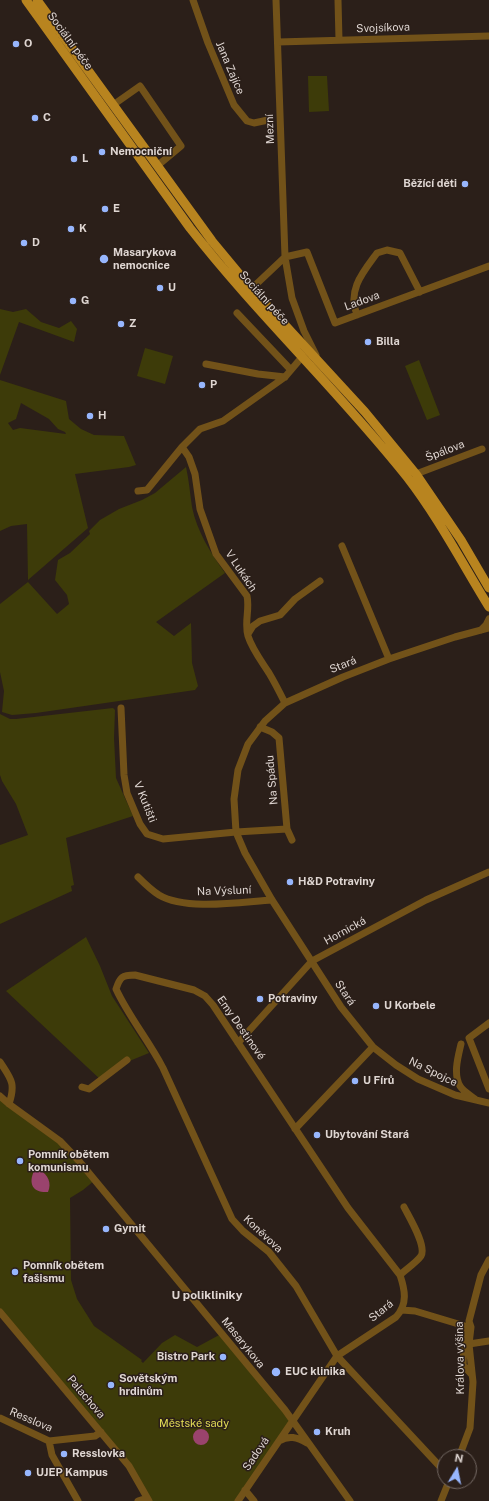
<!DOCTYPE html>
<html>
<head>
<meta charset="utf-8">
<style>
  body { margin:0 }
  #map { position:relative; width:489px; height:1501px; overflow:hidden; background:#2b1f19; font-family:"Public Sans",sans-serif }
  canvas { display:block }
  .north { position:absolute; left:437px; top:1449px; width:40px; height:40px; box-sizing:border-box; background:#2b1f19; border:1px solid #736863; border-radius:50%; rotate:10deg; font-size:11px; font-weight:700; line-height:16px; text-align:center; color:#dfd6d2 }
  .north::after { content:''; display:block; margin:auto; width:14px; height:18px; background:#97b6fd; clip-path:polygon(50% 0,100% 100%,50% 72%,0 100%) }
</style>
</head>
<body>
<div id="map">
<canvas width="489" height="1501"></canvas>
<div class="north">N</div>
</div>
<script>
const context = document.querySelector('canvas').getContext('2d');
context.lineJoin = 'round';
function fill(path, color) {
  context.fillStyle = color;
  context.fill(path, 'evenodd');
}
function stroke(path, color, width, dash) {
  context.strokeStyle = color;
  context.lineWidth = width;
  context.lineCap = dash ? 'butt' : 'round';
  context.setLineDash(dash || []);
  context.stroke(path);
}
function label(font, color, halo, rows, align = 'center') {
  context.font = font + ' "Public Sans",sans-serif';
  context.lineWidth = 3;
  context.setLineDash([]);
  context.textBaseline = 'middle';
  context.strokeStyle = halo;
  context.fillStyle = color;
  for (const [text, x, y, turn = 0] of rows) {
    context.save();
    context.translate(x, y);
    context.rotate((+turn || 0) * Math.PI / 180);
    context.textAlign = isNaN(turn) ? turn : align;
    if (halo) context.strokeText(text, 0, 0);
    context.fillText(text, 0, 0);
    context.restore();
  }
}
fill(new Path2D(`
  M308,76H327L329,111L309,112Z
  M0,309L13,312L26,309L41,322L59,328L71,321L77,329L74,342L19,322L0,375Z
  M145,348L173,356L165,384L137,376Z
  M419,360L440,415L427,420L405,366Z
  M0,380L66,401L69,419L81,429L94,435L124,436L136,465L129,467L75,474L88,528L28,580L27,524L11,526L0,531ZM21,403L49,419L58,429L65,432L66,434L20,428L13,430L8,423L16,419Z
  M186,467C189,480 190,494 192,507C197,532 211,553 225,573L156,622L174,636L191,623L192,663L198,686L195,690L36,713L12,715L2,712L4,691L0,672V604L28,582L57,614L69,604L67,595L55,580L58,560L70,553L90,534L89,531L100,520L119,509L142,500L155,493Z
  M113,708L115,710L114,738L116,778L133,816L66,838L74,885L71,886L72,891L0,924V845L28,835L16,804L2,781L0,775V714L10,719H16Z
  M86,937L100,966L112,996L149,1053L127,1062L102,1081L6,991Z
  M0,1096L60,1141L95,1180L83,1190L70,1198L71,1280L77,1299L94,1326L142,1360L141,1361L143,1363L162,1343L175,1335L197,1347L221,1334L292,1420L238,1501H149L129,1466L0,1312Z`), '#3d3b09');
fill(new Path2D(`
  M40,1170C48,1175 52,1183 48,1192C33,1193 28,1184 34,1171Z
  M193 1437a8 8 0 1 1 16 0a8 8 0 1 1-16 0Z`), '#9a436d');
stroke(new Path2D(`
  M193,0L208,43L234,105L247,121L254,123L268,120
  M276,0L285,257L292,298L304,331L316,355
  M338,0L339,40
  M278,42L489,36
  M113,105L140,86L181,146L157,166
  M248,292L285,257L307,252L335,323L489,266
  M237,313L291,370
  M357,315C347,290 363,272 377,253L387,250L400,253L420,292
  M206,364L258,374L285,377
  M182,447L189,457L195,474L200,509L216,554L247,596C250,609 244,623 248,636C252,649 262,662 269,673C275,683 280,693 285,703
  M416,474L482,449
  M138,491L147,490L182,447L200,429L223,421L285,377L302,357
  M342,546L389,659
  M489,628L455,637L389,659L343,677L285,703L265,721L248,744L238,770L234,799L236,832L245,853L272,900L341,1007L373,1047L396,1065L418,1079L455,1095L489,1103
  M481,630L486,625L489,619
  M248,634L253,626L260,621L280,615L295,599L320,581
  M121,708L124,775L127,793L140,824L147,834L163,839L236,832L287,829
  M260,727L272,732L279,738L287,829L292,840
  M138,877C144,883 151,890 159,895C186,911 241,902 272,900
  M489,1023L469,1038L489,1089
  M238,1043L312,961L426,900L489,872
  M461,1044C458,1057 453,1074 460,1086C463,1091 470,1095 475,1099
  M0,1062C11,1079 16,1083 9,1104
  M82,1087L89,1089L127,1060
  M0,1096L9,1104L60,1141L79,1161L285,1410L350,1501
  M295,1129L373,1047
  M400,1275C406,1269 416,1263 421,1256C427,1246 409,1217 404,1207
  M402,1310L415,1311L465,1326L467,1329L464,1343L463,1365L472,1375
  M0,1312L129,1466L149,1501
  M469,1344L489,1341
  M0,1418L49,1441L95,1436L101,1432
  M49,1441L52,1455L78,1501
  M279,1441C289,1435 297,1437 307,1443
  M459,1457L470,1428L473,1382L469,1344L471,1327L469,1321L481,1275L489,1260
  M245,1490L254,1501
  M138,1501L147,1498
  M238,1501L337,1356L396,1317C408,1304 405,1290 400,1275L348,1208L213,1005L205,996L194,990L135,975C122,975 120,977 116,989C129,1017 149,1041 163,1068L232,1219L243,1231L269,1252L296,1286L337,1356L445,1472
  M441,1501L449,1481`), '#725219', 7);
stroke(new Path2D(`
  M26,0L190,228C258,315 338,390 407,477C438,517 462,563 489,607
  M37,0L212,241L251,288L365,412L416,474L461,540L489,588`), '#b8841f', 9);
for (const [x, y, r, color] of [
  [16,44,4,"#97b6fd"],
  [35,118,4,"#97b6fd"],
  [102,152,4,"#97b6fd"],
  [74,159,4,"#97b6fd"],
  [465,184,4,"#97b6fd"],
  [105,209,4,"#97b6fd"],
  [71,229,4,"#97b6fd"],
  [24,243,4,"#97b6fd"],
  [104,259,5,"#97b6fd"],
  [160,288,4,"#97b6fd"],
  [73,301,4,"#97b6fd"],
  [121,324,4,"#97b6fd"],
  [368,342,4,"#97b6fd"],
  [202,385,4,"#97b6fd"],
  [90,416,4,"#97b6fd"],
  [290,882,4,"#97b6fd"],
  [260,999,4,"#97b6fd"],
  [376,1006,4,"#97b6fd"],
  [355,1081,4,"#97b6fd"],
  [317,1135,4,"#97b6fd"],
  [20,1161,4,"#97b6fd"],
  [106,1229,4,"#97b6fd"],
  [15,1272,4,"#97b6fd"],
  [223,1357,4,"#97b6fd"],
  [276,1372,5,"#97b6fd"],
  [111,1385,4,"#97b6fd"],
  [317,1432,4,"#97b6fd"],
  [64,1454,4,"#97b6fd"],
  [28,1473,4,"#97b6fd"]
]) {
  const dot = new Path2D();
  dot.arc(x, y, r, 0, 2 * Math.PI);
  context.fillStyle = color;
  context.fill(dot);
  stroke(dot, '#2b1f19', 1.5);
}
label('11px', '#dfd6d2', '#2b1f19', [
  ["Svojsíkova",383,28,-2],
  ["Sociální péče",70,41,54],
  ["Jana Zajíce",230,68,67],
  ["Mezní",270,129,-92],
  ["Sociální péče",264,298,48],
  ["Ladova",362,301,-20],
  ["Špálova",445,451,-21],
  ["V Lukách",241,571,56],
  ["Stará",343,665,-22],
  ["Na Spádu",272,780,-95],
  ["V Kutišti",145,802,68],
  ["Na Výsluní",224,891,-2],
  ["Hornická",345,931,-29],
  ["Stará",345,993,56],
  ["Emy Destinové",241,1028,55],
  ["Na Spojce",433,1072,26],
  ["Koněvova",263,1234,43],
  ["Stará",381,1311,-39],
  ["Masarykova",243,1343,51],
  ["Králova výšina",460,1358,-91],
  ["Palachova",86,1397,50],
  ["Resslova",31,1420,23],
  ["Sadová",256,1454,-56]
]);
label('bold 11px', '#dfd6d2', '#2b1f19', [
  ["O",24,44],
  ["C",43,118],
  ["Nemocniční",110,152],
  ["L",82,159],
  ["Běžící děti",457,184,"right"],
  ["E",113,209],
  ["K",79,229],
  ["D",32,243],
  ["Masarykova",113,253],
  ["nemocnice",113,266],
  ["U",168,288],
  ["G",81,301],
  ["Z",129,324],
  ["Billa",376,342],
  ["P",210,385],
  ["H",98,416],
  ["H&D Potraviny",298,882],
  ["Potraviny",268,999],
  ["U Korbele",384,1006],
  ["U Fírů",363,1081],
  ["Ubytování Stará",325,1135],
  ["Pomník obětem",28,1155],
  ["komunismu",28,1168],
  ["Gymit",114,1229],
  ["Pomník obětem",23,1266],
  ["fašismu",23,1279],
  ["Bistro Park",215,1357,"right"],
  ["EUC klinika",285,1372],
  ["Sovětským",119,1379],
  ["hrdinům",119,1392],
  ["Kruh",325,1432],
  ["Resslovka",72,1454],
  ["UJEP Kampus",36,1473]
], 'left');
label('11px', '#e4de56', '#2b1f19', [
  ["Městské sady",194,1424]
]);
label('bold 12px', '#dfd6d2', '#2b1f19', [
  ["U polikliniky",207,1295]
]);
</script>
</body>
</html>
